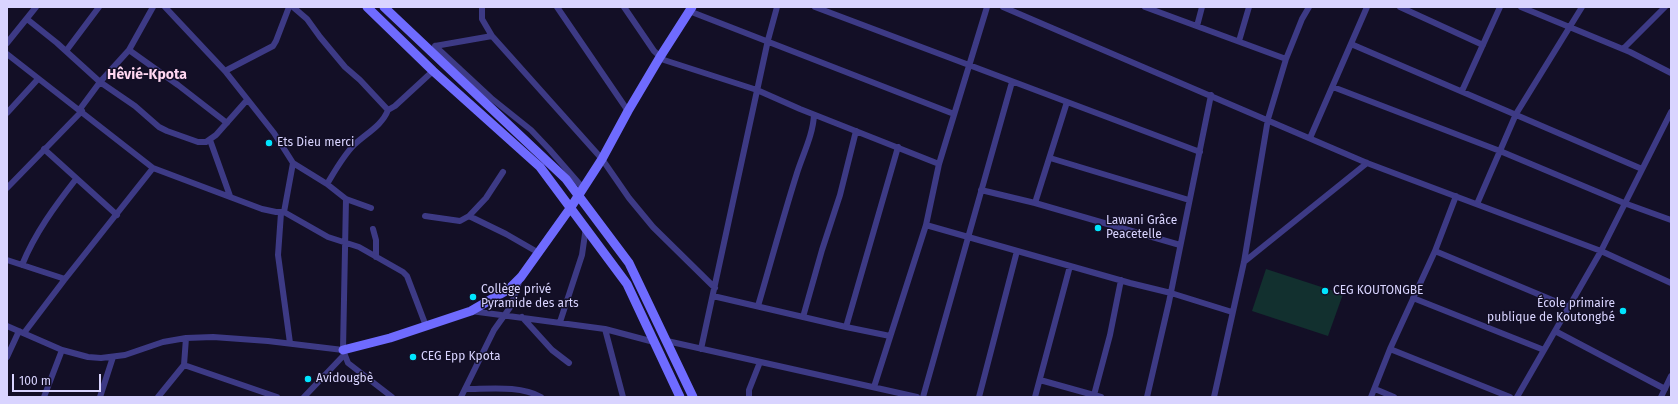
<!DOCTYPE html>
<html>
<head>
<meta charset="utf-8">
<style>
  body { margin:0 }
  #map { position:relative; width:1678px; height:404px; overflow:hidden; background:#130f26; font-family:"Fira Sans",sans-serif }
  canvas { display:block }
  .frame { position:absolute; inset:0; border:8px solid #d9d4ff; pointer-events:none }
  .scale { position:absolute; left:12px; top:374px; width:89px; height:18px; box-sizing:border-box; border:2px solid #d9d4ff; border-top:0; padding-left:5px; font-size:12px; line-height:14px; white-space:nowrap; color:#d9d4ff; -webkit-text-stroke:3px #130f26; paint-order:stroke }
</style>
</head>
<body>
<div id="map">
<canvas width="1678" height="404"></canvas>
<div class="frame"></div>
<div class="scale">100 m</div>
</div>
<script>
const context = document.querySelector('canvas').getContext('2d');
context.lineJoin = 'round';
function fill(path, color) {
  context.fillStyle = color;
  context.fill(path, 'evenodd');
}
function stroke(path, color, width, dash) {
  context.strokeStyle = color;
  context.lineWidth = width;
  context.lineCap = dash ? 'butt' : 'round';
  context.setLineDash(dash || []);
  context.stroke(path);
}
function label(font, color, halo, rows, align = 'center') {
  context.font = font + ' "Fira Sans",sans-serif';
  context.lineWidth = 3;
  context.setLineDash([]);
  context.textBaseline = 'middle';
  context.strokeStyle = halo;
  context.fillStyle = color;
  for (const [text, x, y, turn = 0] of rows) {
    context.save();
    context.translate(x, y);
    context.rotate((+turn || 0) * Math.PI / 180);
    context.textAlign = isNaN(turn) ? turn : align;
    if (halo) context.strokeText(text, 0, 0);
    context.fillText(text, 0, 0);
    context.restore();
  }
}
fill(new Path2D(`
  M1266,269L1343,294L1328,336L1252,311Z`), '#12302f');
stroke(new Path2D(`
  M165,7L225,71L274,133L293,163L327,184L346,199L371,208
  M293,7L307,19L320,37L345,67L360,80L388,110
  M482,7V19L492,36L602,159L629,198L653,227L715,288
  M557,7L628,111
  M624,7L654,51L664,60L757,90L800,109L939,164
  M815,7L1200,152
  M1003,7L1367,163L1601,251L1671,283
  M1145,7L1286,59
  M1400,7L1483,45
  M1521,7L1630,52L1671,73
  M689,11L954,114
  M27,19L57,43L100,82L135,106L159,127L167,131L198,142H206L216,135L247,100
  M1197,26L1202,7
  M1239,41L1249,7
  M7,43L36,7
  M1351,44L1642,169
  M435,46L491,98L531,130L549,149L583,188
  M435,46L492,36
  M1623,49L1665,7
  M129,50L178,85L227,123
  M66,51L99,7
  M7,54L153,168L262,209L276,212H284L328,237L359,247L403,272L407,276L426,326
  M225,71L273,46L276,41L289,7
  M1333,87L1500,151L1624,203L1671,220
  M1462,91L1500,7
  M80,109L100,82L129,50L153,7
  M7,113L38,79
  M1310,138L1367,7
  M210,140L230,196
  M44,149L117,215
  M1050,158L1189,200
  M503,172L486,198L469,216L506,234L539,253
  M327,184C335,171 343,156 354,145C365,134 382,126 388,110L395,106L433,71
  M7,188L82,111
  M981,190L1035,203L1180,245
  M346,199L343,350L348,363L392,397
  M1035,203L1067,102
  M1477,204L1516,114L1582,7
  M284,212L293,163
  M281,213L278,255L290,343
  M425,216L460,221L469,216
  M926,225L1130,283L1171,293L1232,312
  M373,229L376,240V257
  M1435,251L1569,307
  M7,260L65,279
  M1244,262L1367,163
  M22,265C35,233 55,206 76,179
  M713,296L846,327L890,336
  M1413,298L1544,350
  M758,306C771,262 783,217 797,173C803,154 813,135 814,115
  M471,311L605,329L654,342
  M522,317L552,350L569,363
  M803,317L822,250L840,195L856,131
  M560,322L582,255L586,227
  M7,326L62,350L88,357L101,358L125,355L163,342L186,338L213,337L268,341L343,350
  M846,327L898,147
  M605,329L623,397
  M1555,331L1665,389
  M24,333L65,279L153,168
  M667,341L917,397
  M701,349L768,40L777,7
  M1390,349L1510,397
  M7,357L19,331
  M184,365L277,397
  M1040,380L1101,397
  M874,387L926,225L939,164L987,7
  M465,389C489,389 520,385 541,397
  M1375,389L1394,397
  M1094,395L1110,335L1121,280
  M44,397L62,350
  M100,397L113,357
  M158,397L184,365L186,338
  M304,397L344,355
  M461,397L494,330L511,306L520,279
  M749,397V390L760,362
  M923,397L1012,82
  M979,397L1017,251
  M1035,397L1070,266
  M1147,397L1169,302L1211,95
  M1214,397L1244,262L1268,119L1286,59L1302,19L1309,7
  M1371,397L1390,349L1435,251L1456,196
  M1517,397L1601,251L1671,112
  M1661,397L1671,376`), '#3d3a85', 6);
stroke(new Path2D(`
  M367,7L433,71L540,167L627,284L680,397
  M384,7L566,179L629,263L693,397
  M343,350L390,338L471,311L509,289L521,277L571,207L602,159L628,111L660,57L692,7`), '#6f6bff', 9);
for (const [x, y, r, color] of [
  [269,143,4,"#00e5ff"],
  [1098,228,4,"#00e5ff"],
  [1325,291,4,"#00e5ff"],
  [473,297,4,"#00e5ff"],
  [1623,311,4,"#00e5ff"],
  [413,357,4,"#00e5ff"],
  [308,379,4,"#00e5ff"]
]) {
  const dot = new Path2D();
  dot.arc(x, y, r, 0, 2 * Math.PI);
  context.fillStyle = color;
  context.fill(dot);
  stroke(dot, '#130f26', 1.5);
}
label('12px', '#d9d4ff', '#130f26', [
  ["Ets Dieu merci",277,143],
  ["Lawani Grâce",1106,221],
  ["Peacetelle",1106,235],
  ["Collège privé",481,290],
  ["Pyramide des arts",481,304],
  ["CEG KOUTONGBE",1333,291],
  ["École primaire",1615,304,"right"],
  ["publique de Koutongbé",1615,318,"right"],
  ["CEG Epp Kpota",421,357],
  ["Avidougbè",316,379]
], 'left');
label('bold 14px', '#ffd6f0', '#130f26', [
  ["Hêvié-Kpota",147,75]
]);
</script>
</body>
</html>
